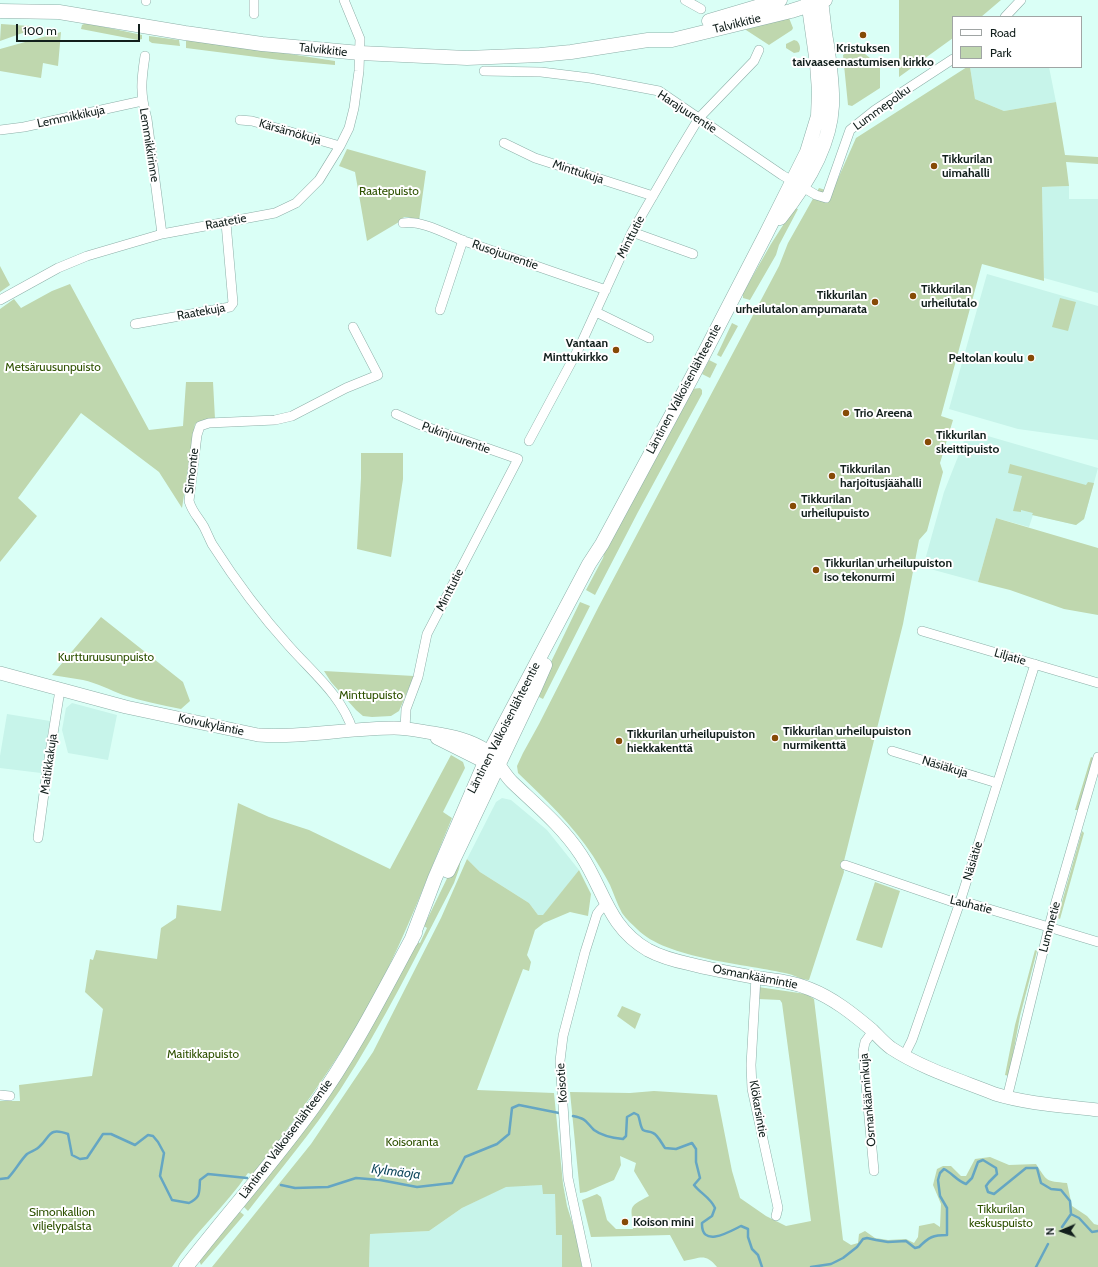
<!DOCTYPE html>
<html>
<head>
<meta charset="utf-8">
<style>
  body { margin:0 }
  #map { position:relative; width:1098px; height:1267px; overflow:hidden; background:#dafff6; font-family:Cabin,sans-serif }
  canvas { display:block }
  .legend { position:absolute; left:952px; top:16px; width:130px; height:52px; box-sizing:border-box; background:#fff; border:1px solid #a0a5a4; margin:0; padding:5px 7px; list-style:none; font-size:12px; color:#121f1c }
  .legend li { display:flex; align-items:center; gap:8px; height:20px }
  .legend b { width:20px; border:1px solid #a0a5a4 }
  .north { position:absolute; left:1042px; top:1211px; width:40px; height:40px; -webkit-text-stroke:3px #fff; paint-order:stroke; rotate:268deg; font-size:11px; font-weight:700; line-height:16px; text-align:center; color:#121f1c }
  .north::after { content:''; display:block; margin:auto; width:14px; height:18px; background:#121f1c; clip-path:polygon(50% 0,100% 100%,50% 72%,0 100%) }
  .scale { position:absolute; left:16px; top:24px; width:124px; height:18px; box-sizing:border-box; border:2px solid #121f1c; border-top:0; padding-left:5px; font-size:12px; line-height:14px; white-space:nowrap; color:#121f1c; -webkit-text-stroke:3px #fff; paint-order:stroke }
</style>
</head>
<body>
<div id="map">
<canvas width="1098" height="1267"></canvas>
<ul class="legend">
<li><b style="height:5px;background:#fff"></b>Road</li>
<li><b style="height:11px;background:#bfd7ae"></b>Park</li>
</ul>
<div class="north">N</div>
<div class="scale">100 m</div>
</div>
<script>
const context = document.querySelector('canvas').getContext('2d');
context.lineJoin = 'round';
function fill(path, color) {
  context.fillStyle = color;
  context.fill(path, 'evenodd');
}
function stroke(path, color, width, dash) {
  context.strokeStyle = color;
  context.lineWidth = width;
  context.lineCap = dash ? 'butt' : 'round';
  context.setLineDash(dash || []);
  context.stroke(path);
}
function label(font, color, halo, rows, align = 'center') {
  context.font = font + ' Cabin,sans-serif';
  context.lineWidth = 4;
  context.setLineDash([]);
  context.textBaseline = 'middle';
  context.strokeStyle = halo;
  context.fillStyle = color;
  for (const [text, x, y, turn = 0] of rows) {
    context.save();
    context.translate(x, y);
    context.rotate((+turn || 0) * Math.PI / 180);
    context.textAlign = isNaN(turn) ? turn : align;
    if (halo) context.strokeText(text, 0, 0);
    context.fillText(text, 0, 0);
    context.restore();
  }
}
fill(new Path2D(`
  M970,67H1049L1056,102L1004,111L975,99Z
  M1069,186V199H1098V293L1044,278L1042,187Z
  M987,274L1098,306V440L1018,429L949,409Z
  M967,430L1098,468L1084,519L1076,525L1033,515L1029,527L996,518L978,582L923,567L944,492L963,444Z
  M72,703L117,715L108,760L68,753L62,730L66,708Z
  M7,714L50,721L41,773L0,768V756Z
  M502,798L511,800L547,830L579,870L543,916L538,915L529,903L480,872L467,859L493,808L496,802Z
  M543,1185L555,1194L556,1235H562V1267H369L370,1234L429,1231L462,1208L506,1186Z`), '#c7f4ea');
fill(new Path2D(`
  M899,0H1001L981,17H953V38L899,77Z
  M789,18L793,28L792,30L772,43L769,45L746,30L747,27Z
  M86,23L142,35V39L138,40L81,29L82,25Z
  M1,24L30,26L31,30L0,41Z
  M61,32L58,66L43,63L41,78L0,71V49Z
  M149,36L179,40L180,46L152,43L149,41Z
  M189,40L239,46L335,61V65L280,60L186,48V41Z
  M794,40L797,41C800,44 801,49 799,52L794,53L786,48V44Z
  M851,50L865,54L880,66V88L852,106L848,105L843,55Z
  M967,67H970L975,99L1004,111L1056,102L1065,155L1098,157V164L1066,162L1069,186L1042,187L1044,281L982,264L941,416L953,420L940,463L943,472L927,531L919,540L903,624L843,865L844,872L809,980C802,980 796,976 789,974C748,964 666,959 637,929C632,924 626,919 622,913C617,904 614,894 610,885C605,875 599,866 593,856C572,824 545,799 518,773L517,766L523,753L539,724L599,606L779,266L788,243L819,188L832,192L856,138Z
  M347,149L426,171L419,221L408,217H404L399,222L367,241L355,172L339,166Z
  M794,208L798,209L779,245L776,255L750,300L743,298V293L771,244Z
  M0,266L10,285L0,292Z
  M70,284L149,430L183,426L186,382H213L215,419H208L195,424L182,508L159,472L81,413L18,498L37,516L0,562V309L14,299L21,308L52,291Z
  M1060,298L1076,302L1068,331L1052,327Z
  M732,323L738,326L721,357L717,355Z
  M709,360L717,364L710,378L702,374Z
  M700,388L702,390V394L638,512L595,595L586,590L603,558L606,547L692,389Z
  M361,453H403V479L391,557L357,549L361,478Z
  M1010,464L1086,485L1088,482L1094,483L1084,519L1076,525L1032,515L1033,513L1021,510V512L1013,511L1022,476L1008,473Z
  M996,518L1098,548V615L1064,609L1010,590L978,582Z
  M580,602L590,606L543,699L535,695Z
  M101,617L183,682L190,701L181,709C161,705 142,701 123,695C110,690 97,683 83,680C73,678 62,677 52,675Z
  M324,671L414,676L399,711L391,716L372,717L363,716L356,710L331,682Z
  M451,755L463,762L465,768L443,812L452,818C428,875 407,933 378,988C344,1054 298,1114 254,1175L248,1173C225,1207 194,1233 172,1267H0V1101H20L19,1085L92,1076L103,1009L85,992L90,959L93,960L96,950L157,959L161,928L176,918L177,905L221,911L238,803L269,817L309,830L390,869Z
  M1091,757L1093,758L1078,810H1075Z
  M1082,831L1084,833L1060,919L1058,918V916Z
  M462,855L459,869L454,883C418,952 383,1024 340,1090C312,1132 279,1171 248,1211L243,1206L416,942L420,943L427,928L424,926L453,866Z
  M467,859L480,872L529,903L538,915H543L579,870L591,894L588,916L570,912L544,923L535,930L527,955L531,962L529,971L523,969L477,1090L554,1093L563,1184L567,1206L576,1235L582,1267H562V1235H556L555,1194H543L542,1185L506,1187L462,1208L429,1231L370,1234L369,1267H212L311,1144L373,1052L441,918Z
  M875,882L900,891L882,948L856,940Z
  M1035,950L1037,951L1020,1016L1009,1076L1005,1075L1015,1025Z
  M758,987L806,994L814,999L843,1240L851,1245L858,1243L859,1234L865,1231L875,1238L888,1240L906,1239L914,1243L918,1237L919,1226L934,1223L940,1227L941,1204L933,1185L937,1169L943,1166H951L961,1176H966L975,1159L990,1157L1009,1165L1036,1164C1048,1182 1045,1181 1067,1183L1072,1206L1087,1216L1094,1224L1098,1225V1267H717C705,1253 701,1258 684,1261L670,1235L591,1237L582,1200L597,1194L601,1197L607,1220L616,1229H633C632,1206 626,1208 649,1196L634,1171L636,1163L620,1156L621,1165L614,1180L586,1192L580,1193L570,1092L630,1093L654,1091L717,1095L732,1171L740,1198L766,1216L786,1226L811,1221L782,1003L780,1000L758,999Z
  M622,1006L641,1014L635,1029L617,1016Z
  M239,1211L244,1215L201,1265L199,1260Z`), '#bfd7ae');
stroke(new Path2D(`
  M573,1116C587,1119 585,1121 594,1130C602,1136 613,1138 623,1139L626,1136L627,1117L634,1113L638,1115C640,1119 640,1127 643,1130C646,1132 650,1131 653,1133C658,1135 662,1144 665,1148L676,1149L692,1143L696,1149V1162L700,1178L694,1185C701,1194 710,1197 715,1208L712,1216L702,1223C701,1249 731,1231 741,1226L748,1229V1237L752,1249L758,1255L762,1267
  M0,1179L8,1178C15,1171 20,1161 27,1154C31,1151 37,1150 40,1146C51,1136 48,1127 68,1134L72,1155L80,1159L87,1158L103,1134H111L135,1145L148,1135L153,1136L158,1142L164,1153L160,1176L172,1200L189,1203C201,1197 199,1193 200,1180L208,1174L247,1178
  M281,1185L295,1188L328,1187L356,1178L380,1180L417,1187L452,1183L465,1157L497,1144L509,1134L512,1108L519,1105L559,1113
  M1062,1227L1071,1214
  M811,1267L831,1264L843,1258L857,1247L863,1239L867,1238L876,1240L888,1242L906,1241L915,1248L919,1247C929,1237 933,1235 947,1235V1208L940,1196L938,1180L940,1173L944,1169C952,1173 957,1181 966,1184L972,1178L978,1162L983,1160L996,1168L997,1174L989,1182L986,1186L988,1192L994,1194L1026,1168H1037L1041,1183L1051,1189L1061,1190L1070,1201L1071,1214L1079,1218L1092,1232L1098,1231
  M1036,1267L1048,1244`), '#65a6c3', 2.5);
const street = new Path2D(`
  M146,0V1
  M685,0L701,9
  M254,14V0
  M1005,17L1021,0
  M145,56C141,82 140,93 147,119L162,234
  M484,71L541,72L590,78L659,91L782,175L816,195L826,198L850,130L875,110L953,59
  M240,120L252,121L340,146
  M0,130L24,127L142,101
  M504,143L535,158L653,196
  M403,223C422,220 446,234 464,241C511,257 558,274 606,290
  M632,232L693,254
  M0,300L58,268L87,256L162,234L275,213L296,203L319,180L340,146L349,128L354,108L359,71L360,39L344,0
  M440,310L463,240
  M596,312L649,338
  M135,324L230,307L233,303L226,223
  M353,327L378,375L346,388L292,416L275,420L209,423L200,426L197,435L189,501C192,512 199,518 204,527C207,533 209,538 212,544C235,580 260,614 289,646C313,673 342,696 353,731
  M396,414L418,424L518,459L427,634L418,677L406,709L405,729
  M529,441L580,346L632,232L676,156L699,118L754,61L759,50
  M922,631L1098,683
  M892,751L997,783
  M38,838L47,771L60,690
  M845,865L953,902L969,903L1098,942
  M756,977L751,1065L752,1089L778,1208L776,1216
  M873,1031L865,1042L863,1052L874,1171
  M904,1056L912,1040L959,905L1035,664
  M0,1095L10,1096
  M1007,1098L1051,919L1098,757
  M587,1267L568,1178L560,1061L563,1036L585,952L597,914L600,910L606,904`);
const secondary = new Path2D(`
  M0,673L126,707L258,735C304,738 349,728 394,728C407,728 420,731 433,733C452,736 471,740 487,751C497,759 503,773 512,782C536,805 562,826 581,855C604,890 608,927 648,950C661,957 676,961 690,964C713,970 736,974 759,978C776,980 793,982 810,989C833,998 853,1014 872,1030C878,1036 884,1043 891,1048C923,1069 960,1080 995,1094C1028,1104 1064,1106 1098,1110
  M437,738L485,762L495,764`);
const primary = new Path2D(`
  M0,11L59,12L185,33L262,44L360,53L467,58L540,55L571,52L648,40H672L791,11L825,0
  M709,21L780,0
  M780,218C805,187 830,147 832,106C833,86 830,66 827,45C824,30 823,15 821,0
  M448,871L534,690L545,665
  M411,941L435,878L489,753L589,564L602,544L692,377L766,234L807,152L818,116L819,91L817,64L808,0
  M186,1267C228,1213 274,1162 314,1106C353,1052 383,992 415,933`);
stroke(street, '#8dafa8', 10);
stroke(secondary, '#8dafa8', 14);
stroke(primary, '#8dafa8', 15);
stroke(street, '#fff', 9);
stroke(secondary, '#fff', 13);
stroke(primary, '#fff', 14);
for (const [x, y, r, color] of [
  [863,35,4,"#864a06"],
  [934,166,4,"#864a06"],
  [913,296,4,"#864a06"],
  [875,302,4,"#864a06"],
  [616,350,4,"#864a06"],
  [1031,358,4,"#864a06"],
  [846,413,4,"#864a06"],
  [928,442,4,"#864a06"],
  [832,476,4,"#864a06"],
  [793,506,4,"#864a06"],
  [816,570,4,"#864a06"],
  [775,738,4,"#864a06"],
  [619,741,4,"#864a06"],
  [625,1222,4,"#864a06"]
]) {
  const dot = new Path2D();
  dot.arc(x, y, r, 0, 2 * Math.PI);
  context.fillStyle = color;
  context.fill(dot);
  stroke(dot, '#fff', 1.5);
}
label('12px', '#121f1c', '#fff', [
  ["Talvikkitie",737,24,-14],
  ["Talvikkitie",323,50,6],
  ["Lummepolku",882,108,-36],
  ["Harajuurentie",687,112,33],
  ["Lemmikkikuja",71,117,-12],
  ["Kärsämökuja",290,132,16],
  ["Lemmikkirinne",149,145,81],
  ["Minttukuja",578,172,18],
  ["Raatetie",226,222,-11],
  ["Minttutie",631,237,-63],
  ["Rusojuurentie",505,255,19],
  ["Raatekuja",201,312,-10],
  ["Läntinen Valkoisenlähteentie",684,389,-62],
  ["Pukinjuurentie",456,438,20],
  ["Simontie",192,471,-83],
  ["Minttutie",450,590,-63],
  ["Liljatie",1010,657,16],
  ["Koivukyläntie",211,725,12],
  ["Läntinen Valkoisenlähteentie",504,728,-63],
  ["Maitikkakuja",49,764,-82],
  ["Näsiäkuja",945,767,17],
  ["Näsiätie",973,861,-73],
  ["Lauhatie",971,905,14],
  ["Lummetie",1050,927,-75],
  ["Osmankäämintie",755,977,11],
  ["Koisotie",562,1083,-94],
  ["Osmankääminkuja",868,1100,-95],
  ["Klökarsintie",758,1109,80],
  ["Läntinen Valkoisenlähteentie",286,1139,-53]
]);
label('bold 12px', '#121f1c', '#fff', [
  ["Kristuksen",863,48,"center"],
  ["taivaaseenastumisen kirkko",863,62,"center"],
  ["Tikkurilan",942,159],
  ["uimahalli",942,173],
  ["Tikkurilan",921,289],
  ["urheilutalo",921,303],
  ["Tikkurilan",867,295,"right"],
  ["urheilutalon ampumarata",867,309,"right"],
  ["Vantaan",608,343,"right"],
  ["Minttukirkko",608,357,"right"],
  ["Peltolan koulu",1023,358,"right"],
  ["Trio Areena",854,413],
  ["Tikkurilan",936,435],
  ["skeittipuisto",936,449],
  ["Tikkurilan",840,469],
  ["harjoitusjäähalli",840,483],
  ["Tikkurilan",801,499],
  ["urheilupuisto",801,513],
  ["Tikkurilan urheilupuiston",824,563],
  ["iso tekonurmi",824,577],
  ["Tikkurilan urheilupuiston",783,731],
  ["nurmikenttä",783,745],
  ["Tikkurilan urheilupuiston",627,734],
  ["hiekkakenttä",627,748],
  ["Koison mini",633,1222]
], 'left');
label('12px', '#2e5100', '#fff', [
  ["Raatepuisto",389,191],
  ["Metsäruusunpuisto",53,367],
  ["Kurtturuusunpuisto",106,657],
  ["Minttupuisto",371,695],
  ["Maitikkapuisto",203,1054],
  ["Koisoranta",412,1142],
  ["Tikkurilan",1001,1209],
  ["keskuspuisto",1001,1223],
  ["Simonkallion",62,1212],
  ["viljelypalsta",62,1226]
]);
label('italic 13px', '#12495e', '#fff', [
  ["Kylmäoja",396,1172,7]
]);
</script>
</body>
</html>
